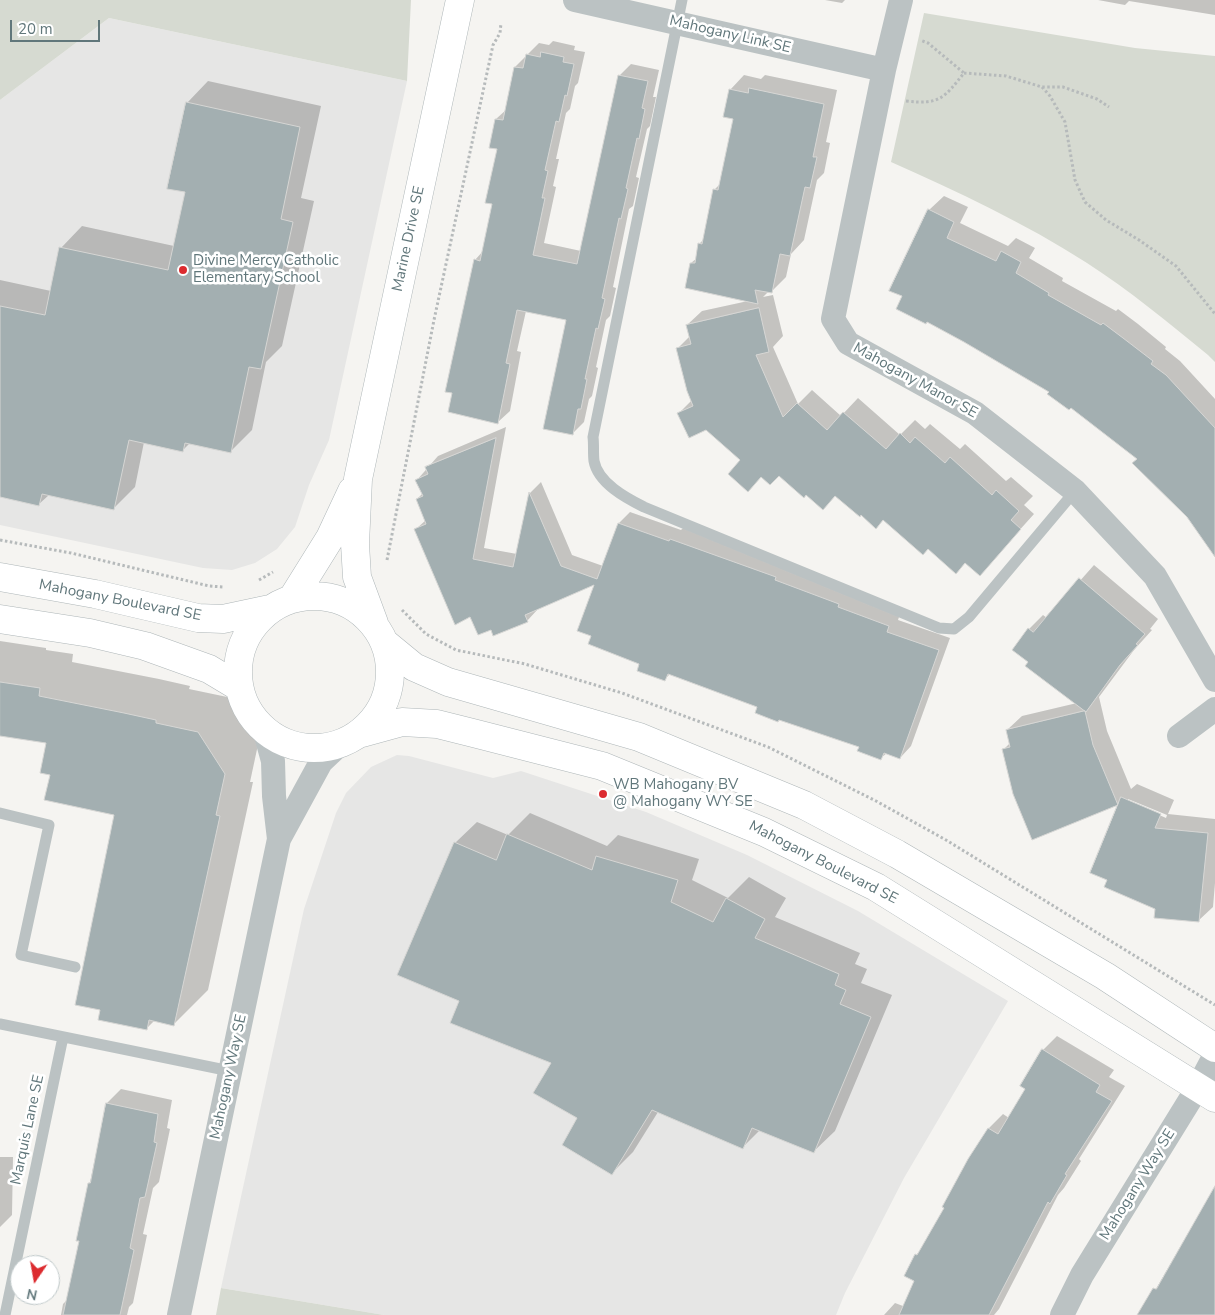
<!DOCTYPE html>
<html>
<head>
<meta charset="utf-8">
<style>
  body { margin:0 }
  #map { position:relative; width:1215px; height:1315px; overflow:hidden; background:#f5f4f1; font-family:"Nunito Sans",sans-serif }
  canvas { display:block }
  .north { position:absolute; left:10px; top:1255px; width:50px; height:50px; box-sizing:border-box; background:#fff; border:1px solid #c0c9ca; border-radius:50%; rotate:192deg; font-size:14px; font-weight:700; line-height:20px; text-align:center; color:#61777b }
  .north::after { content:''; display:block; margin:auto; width:18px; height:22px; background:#dc2b2f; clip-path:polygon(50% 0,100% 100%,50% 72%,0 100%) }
  .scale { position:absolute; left:10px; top:20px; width:90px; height:22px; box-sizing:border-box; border:2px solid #61777b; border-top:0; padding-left:6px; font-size:15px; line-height:18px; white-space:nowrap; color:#61777b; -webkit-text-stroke:4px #fff; paint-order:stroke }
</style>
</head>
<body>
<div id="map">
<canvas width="1215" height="1315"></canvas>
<div class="north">N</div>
<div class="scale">20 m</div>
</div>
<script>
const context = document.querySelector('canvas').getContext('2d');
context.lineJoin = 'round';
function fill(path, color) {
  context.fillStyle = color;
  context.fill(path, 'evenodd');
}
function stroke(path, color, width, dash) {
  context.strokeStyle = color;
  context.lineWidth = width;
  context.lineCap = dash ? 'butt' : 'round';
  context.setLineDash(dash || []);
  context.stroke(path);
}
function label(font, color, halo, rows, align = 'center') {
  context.font = font + ' "Nunito Sans",sans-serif';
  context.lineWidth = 5;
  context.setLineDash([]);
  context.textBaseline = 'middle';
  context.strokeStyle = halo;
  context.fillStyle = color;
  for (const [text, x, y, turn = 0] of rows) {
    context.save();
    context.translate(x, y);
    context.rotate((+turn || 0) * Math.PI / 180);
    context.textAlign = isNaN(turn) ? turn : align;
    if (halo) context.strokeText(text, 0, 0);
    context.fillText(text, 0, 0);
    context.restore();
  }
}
fill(new Path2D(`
  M109,18L407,81L329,440L309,485L295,527L277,549L255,563L232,570L203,568L0,525V100Z
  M397,755L409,756L493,778L521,771L646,812L747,855L858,911L1008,1001L904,1178L845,1293L836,1315H384L221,1288L304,909L336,813L346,793L371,767Z`), '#e6e6e5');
fill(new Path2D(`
  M0,0H411L407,81L109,18L0,100Z
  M924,13L1135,48L1215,56V362L1208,355C1169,323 1129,290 1087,263C1025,223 958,192 891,162Z
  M221,1288L384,1315H216Z`), '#d6dad1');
fill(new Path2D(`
  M825,0H845L842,3Z
  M1098,0H1215V15L1129,1L1125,5Z
  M553,41L575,46L574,50L585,52L578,83L575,86L570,109L566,113L556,159H559L553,186L556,187L544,243L581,251L619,76L631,64L659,70L653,97H656L650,126L647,129L636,177L639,178L633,206L629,209L613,287L616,288L610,316L606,320L596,367L598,368L592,396L589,399L584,422L572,434L567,319L526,311L517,351L521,352L510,411L498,422L475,260L483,251L494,203L498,148L496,119L507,109L515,67L539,43L549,45Z
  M744,75L761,79L765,75L837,90L826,142L830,143L824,173L817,180L804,240L791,254L786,277L771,292L769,291L763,297L773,295L783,336L773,347L798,404L812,390L841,416L858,398L900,435L915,420L925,429L930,424L960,449L965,444L1006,481L1011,477L1033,496L1024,505L1034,514L980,574L966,562L929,548L884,519L876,527L836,495L806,494L779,475L762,476L748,490L742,460L706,429L679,413L692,400L678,348L690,336L687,325L702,311L748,301L691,263L697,258L699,244L704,239L715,189L721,183L735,118L730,90Z
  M208,81L321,106L301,198L314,201L282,346L266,362L252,430L230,452L190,443L182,451L144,442L135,487L114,508L49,495L39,504L0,496V280L51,291L61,248L82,226L174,246L186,191L187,103Z
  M944,196L968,207L960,223L1008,246L1016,238L1035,248L1029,258L1063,278L1062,281L1116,311L1118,309L1138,324L1166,347L1165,349L1180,361L1215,399V557L1188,516L1139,458L1051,392L904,296L929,210Z
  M506,427L484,548L517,554L530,493L541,482L572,555L603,566L619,523L630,512L681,530L683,528L900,614L898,620L950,638L911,746L900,758L887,753L881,758L861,746L671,673L664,680L641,663L593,635L596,583L538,609L527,621L491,628L471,615L416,529L426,520L417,499L423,493L417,480L438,456Z
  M1094,565L1158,619L1150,629L1152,630L1134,650L1099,697L1107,731L1131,789L1137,784L1174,800L1168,814L1215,819V883L1213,907L1198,921L1157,908L1109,880L1122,799L1117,804L1004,749L1010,743L1007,730L1022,716L1077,703L1030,662L1029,629L1043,615L1047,618ZM1128,799L1167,815L1166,818L1128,801Z
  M0,641L46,648V650L73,654L72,662L159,679L190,686L189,689L232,698L259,740L250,782H253L208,990L174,1024L155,1020L146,1029L116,814L51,774L48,742L0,735Z
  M530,813L607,846L618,835L699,859L692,880L728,898L749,877L786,898L775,917L860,953L855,964L867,969L861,983L892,995L835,1131L813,1152L760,1130L743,1147L658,1112L633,1152L612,1173L579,1118L552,1062L461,1001L455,843L477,822L508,835Z
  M1057,1036L1114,1070L1109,1077L1125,1086L1079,1159L1081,1161L1064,1188L1058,1195L999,1309L994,1315H884L895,1303L903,1306L916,1281V1255L922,1249L946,1207L969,1160L989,1128L1003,1114L1009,1118L1027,1089L1043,1050Z
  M121,1089L172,1100L167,1128L170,1129L159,1182L153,1188L143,1234L147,1235L133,1303L129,1307L127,1315H61L63,1304L67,1300L80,1240L89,1183L92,1180L107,1103Z
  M0,1157H13L12,1215L0,1227Z`), '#0003');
const building = new Path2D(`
  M541,52L564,57L563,62L574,64L567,96L565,95L559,122L556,121L545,170L548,171L542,198H545L533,255L577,264L618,75L648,81L642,108L645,109L639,139L637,138L626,188L628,189L621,219L619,218L602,298L605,299L598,329L596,328L585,379H587L581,409H578L573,435L543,429L566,320L517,310L506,363L510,364L498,424L448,412L452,393L445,392L474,259L480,261L492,204L485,203L497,149L489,148L495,119L503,120L514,67L523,68L526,54L540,57Z
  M749,88L824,104L813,157H817L810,188L805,187L790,256L780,254L772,293L755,290L758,304L685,288L690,263H695L698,243L702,244L713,189L718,190L733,119L723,117L729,89L748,93Z
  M186,102L300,127L281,219L293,222L261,369L249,367L231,453L185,443L183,452L129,440L114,510L42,494L39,506L0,497V306L45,315L59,247L168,270L185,192L167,189Z
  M928,209L954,222L947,238L996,261L1001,251L1021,262L1016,273L1049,293L1048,295L1101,325L1103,323L1123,338L1153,361L1151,364L1166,375L1215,428V557L1187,517L1132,463L1137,459L1071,408L1069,410L1047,394L1049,392L964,342L927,322L926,324L896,309L902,296L889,291Z
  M759,308L769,352L756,355L783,417L797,403L827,430L843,412L886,449L900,433L910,443L915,437L945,463L950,457L992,495L996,490L1019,511L1011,520L1021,529L980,576L965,563L956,574L928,549L923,555L883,520L876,529L861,515L860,517L835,496L823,510L806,495L804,498L779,476L770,485L761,477L748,492L728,474L740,460L706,430L689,438L677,413L693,406L687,391L676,348L691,344L686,325Z
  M496,438L473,559L513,567L529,492L561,566L597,579L618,523L669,541L670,539L776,577L775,580L839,604L838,607L889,626L887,632L939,650L900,759L884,753L881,760L857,751L859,747L779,720L778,722L755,713L757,707L668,674L665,681L637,671L639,664L588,644L591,636L577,631L594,585L525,615L528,622L493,636L491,630L478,635L470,617L455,625L414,529L426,524L416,499L423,496L415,480L428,474L425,467Z
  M1079,578L1145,634L1136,644L1138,645L1120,665L1086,712L1025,666L1028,662L1012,650L1028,628L1033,632Z
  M0,682L40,688L39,696L124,713L156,720V723L198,732L225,774L216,815L220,816L174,1026L149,1020L147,1030L98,1020L100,1010L75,1005L114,815L44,800L50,775L40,773L46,743L0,736Z
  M1085,711L1093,745L1118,805L1032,840L1013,794L1002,749L1010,747L1006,730Z
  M1121,797L1161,814L1155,828L1208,833L1199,922L1154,918L1155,909L1104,887L1107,880L1090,873Z
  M507,834L592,870L596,856L678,880L671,902L713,922L726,898L765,919L755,938L839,974L835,985L846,990L840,1004L871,1017L814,1153L752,1128L743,1149L652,1110L612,1175L562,1145L577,1118L533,1093L551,1063L450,1023L459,1001L397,975L454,842L496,860Z
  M1042,1049L1100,1085L1096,1092L1112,1101L1065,1174L1067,1175L1050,1204L1048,1202L989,1315H899L914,1281L904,1276L915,1254L917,1255L944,1208L942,1207L968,1159L988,1128L998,1134L1025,1089L1020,1086Z
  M106,1103L158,1114L154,1142L157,1143L145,1197L140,1198L130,1248L134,1250L120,1315H63L79,1241H76L88,1183H90Z
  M1215,1186V1315H1137L1153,1288L1156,1289Z`);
fill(building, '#a3afb1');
stroke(building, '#d6d6d4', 1);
const secondary = new Path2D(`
  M0,577L95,594L198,618L223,619L270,609
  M238 672a76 76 0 1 1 152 0a76 76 0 1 1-152 0Z
  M292,599L330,538L352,491
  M0,619L90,633L145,646L209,669L239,687
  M374,623L357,577L355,544L358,479L460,0
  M386,644L414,667L448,682L639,737L804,805L897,854L1105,976L1215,1048
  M362,733L402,722L437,724L473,733L602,766L764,832L876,887L1215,1098`);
stroke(secondary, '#aeb6b8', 29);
stroke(new Path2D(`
  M964,73L1006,76L1042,87H1063L1097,99L1109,107
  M1042,87L1050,96L1065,122L1075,180L1085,202L1106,220L1139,240L1176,266L1215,314
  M906,101C940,105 944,98 964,73L928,43L920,40
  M0,540L71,553L209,586L224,587
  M387,560L434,320L493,45L500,33L501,23
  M259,580L273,572
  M402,610L426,634L456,650L525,664L622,693L768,747L876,801L946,840L1215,1005`), '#b6babb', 3, [2.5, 2.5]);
stroke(new Path2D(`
  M682,0L593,437C594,444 593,453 594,461C598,483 626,498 644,507L939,628L954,629L969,617L1075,491
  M0,813L49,825L21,955L75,967
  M0,1024L230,1071
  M5,1315L63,1037`), '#bbc2c3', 11);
stroke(new Path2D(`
  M575,0L884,70
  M901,0L884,70L833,319L848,343L975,413L1075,491L1155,576L1215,680
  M265,732L273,761L274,796L279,839
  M1179,736L1215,709
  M179,1315L279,839L321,762L339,745
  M1062,1315L1082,1275L1198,1087L1215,1055`), '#bbc2c3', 24);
stroke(secondary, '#fff', 28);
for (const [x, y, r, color] of [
  [183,270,5,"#dc2b2f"],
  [603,794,5,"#dc2b2f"]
]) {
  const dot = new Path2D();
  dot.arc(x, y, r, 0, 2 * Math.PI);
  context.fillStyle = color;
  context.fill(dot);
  stroke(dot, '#fff', 2);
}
label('15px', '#61777b', '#fff', [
  ["Mahogany Link SE",730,35,13],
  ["Marine Drive SE",409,239,-78],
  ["Mahogany Manor SE",915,381,29],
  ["Mahogany Boulevard SE",120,601,11],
  ["Mahogany Boulevard SE",823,863,27],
  ["Mahogany Way SE",229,1077,-78],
  ["Marquis Lane SE",28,1130,-78],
  ["Mahogany Way SE",1138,1185,-58]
]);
label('15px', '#61777b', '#fff', [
  ["Divine Mercy Catholic",193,261],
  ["Elementary School",193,278],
  ["WB Mahogany BV",613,785],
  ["@ Mahogany WY SE",613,802]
], 'left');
</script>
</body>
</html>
